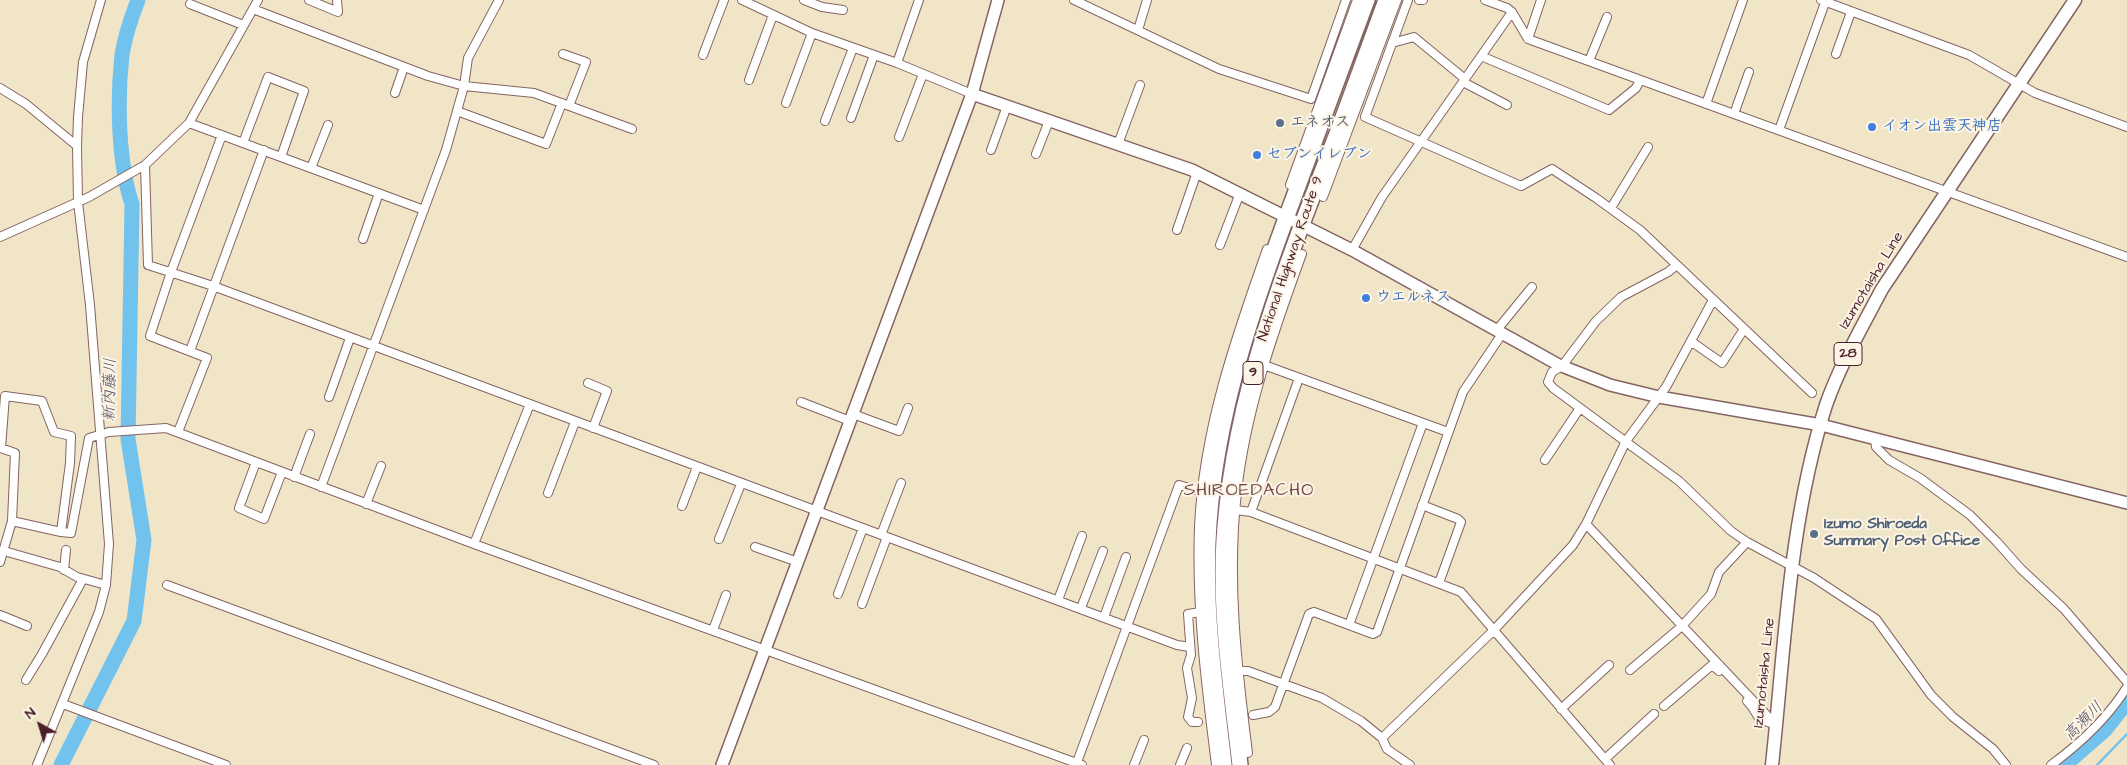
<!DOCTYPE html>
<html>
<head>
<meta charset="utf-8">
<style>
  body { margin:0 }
  #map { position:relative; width:2127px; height:765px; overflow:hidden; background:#f1e5c8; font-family:"Architects Daughter",sans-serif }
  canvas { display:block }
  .north { position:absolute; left:15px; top:700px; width:50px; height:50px; -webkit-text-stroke:4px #fcf5e5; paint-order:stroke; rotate:321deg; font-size:14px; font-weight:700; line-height:20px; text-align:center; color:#4a1f2b }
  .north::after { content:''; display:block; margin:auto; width:18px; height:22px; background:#4a1f2b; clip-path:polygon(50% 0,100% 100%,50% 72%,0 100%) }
</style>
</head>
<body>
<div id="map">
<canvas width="2127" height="765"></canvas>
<div class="north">N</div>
</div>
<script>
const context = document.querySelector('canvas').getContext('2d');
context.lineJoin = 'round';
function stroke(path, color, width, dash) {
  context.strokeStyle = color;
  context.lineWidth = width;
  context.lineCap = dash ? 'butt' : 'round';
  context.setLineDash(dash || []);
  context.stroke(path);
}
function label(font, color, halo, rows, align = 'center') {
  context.font = font + ' "Architects Daughter","Klee One",sans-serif';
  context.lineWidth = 4;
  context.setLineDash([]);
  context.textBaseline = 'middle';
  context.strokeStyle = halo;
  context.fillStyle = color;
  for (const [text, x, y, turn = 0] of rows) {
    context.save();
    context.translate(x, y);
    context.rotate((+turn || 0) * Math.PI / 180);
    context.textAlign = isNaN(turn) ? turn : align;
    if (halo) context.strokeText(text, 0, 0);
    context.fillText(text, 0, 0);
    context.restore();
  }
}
stroke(new Path2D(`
  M2097,765L2127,734`), '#71c2ed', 2.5);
stroke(new Path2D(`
  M61,765L134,621L144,540L128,439L132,204C118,163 117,99 122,55C125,36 131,18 138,0
  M2065,765L2106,729L2127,702`), '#71c2ed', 15);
const street = new Path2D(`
  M309,0L338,12L337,0
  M742,0L812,33L897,63L972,94
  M804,0L822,7L843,10
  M1074,0L1219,69L1311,99L1346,0
  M1408,0L1365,117L1521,186L1552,169L1596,198L1640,230L1812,393
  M1419,0H1423
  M1485,0L1507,8L1512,12L1528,39L2127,257
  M1821,0L1969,55L2035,93L2127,127
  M190,4L243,25
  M253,9L428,76L464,86L534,93L632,129
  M1138,30L1147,0
  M1528,39L1541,0
  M1392,43L1414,37L1465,79
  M563,54L586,62L569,106
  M1836,54L1851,12
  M703,55L724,0
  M1481,56L1609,110L1636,88L1640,80
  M1589,61L1607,17
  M897,63L919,0
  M749,80L773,15
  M1463,82L1507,105
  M0,88L26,104L77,146
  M395,93L404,67
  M786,103L812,33
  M1706,104L1743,0
  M457,111L546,144L562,103
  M1734,114L1749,72
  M851,118L874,55
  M825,121L853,48
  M189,123L424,210
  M1779,130L1826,0
  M899,137L923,74
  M243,143L268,77L304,91L281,157
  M1118,144L1140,85
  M991,150L1007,106
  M1036,154L1049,121
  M145,165L148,265L213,286L1177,645L1190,647
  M311,168L328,125
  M1290,185L1357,0
  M1323,197L1397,0
  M1611,208L1648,147
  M1177,230L1197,172
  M0,237L89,197L145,165L189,123L258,0
  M363,239L379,193
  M1220,245L1240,193
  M1352,250L1382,197L1512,12
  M1677,265L1668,272L1621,297L1596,321L1562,366L1552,372L1548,382L1553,388L1679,481L1731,531L1747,542L1814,578L1876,619L1931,695L1953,717L1993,749L2006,765
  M1496,331L1532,287
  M1692,342L1722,363L1744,329
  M190,351L264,150
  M1264,365L1448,432
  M588,383L607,391L593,428
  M5,396L42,401L54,432L71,436L70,463L61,532L12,521L15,453L1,448Z
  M329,397L350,338
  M801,402L850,421
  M853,414L899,431L908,408
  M178,432L207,358L150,336L171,272L222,135
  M1875,439L1876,447L1889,460L1920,478L1970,515L1997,542L2021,569L2064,609L2127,682
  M1545,460L1580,408
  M256,462L239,508L264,519L282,472
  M294,477L310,434
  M321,487L446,150L464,86L468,58L499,0
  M548,493L575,422
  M366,504L381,466
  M1422,505L1458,519L1461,522L1439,583
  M682,506L697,467
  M1236,510L1251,512L1461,592L1610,765
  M1251,512L1299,378
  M1586,524L1776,725
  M61,532L71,533L89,438L109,432L166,428L474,544L1082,765
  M881,535L901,483
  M719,539L741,484
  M474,544L530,404
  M755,547L798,562
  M4,551L60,567L77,577L106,585
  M0,562L12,521
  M64,570L66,550
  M167,585L654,765
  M838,594L863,528
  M1058,600L1082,536
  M862,604L887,537
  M1081,608L1103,551
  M0,615L27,626
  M1104,617L1126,557
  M1349,625L1423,423
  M713,630L726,595
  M1630,670L1682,626L1711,594L1719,572L1747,542
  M1238,671H1248L1322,698L1361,721L1382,738L1387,749L1410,765
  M26,680L42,654L83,579
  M1747,701C1762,716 1750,717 1774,724
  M63,704L226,765
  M1664,706L1712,665L1719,671
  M1561,709L1609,665
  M1253,715L1269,712L1275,707L1309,614L1314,612L1373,634L1377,632L1463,392L1502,334
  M1198,722H1192L1188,717L1192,698L1187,668L1191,655L1188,614L1200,612
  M1382,738L1493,631L1573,545L1586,524L1626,441L1666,387L1713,300
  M1248,753C1237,666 1227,579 1237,492C1246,410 1274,331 1302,254
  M1605,759L1654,714
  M37,765L99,612L106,585L109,544L90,305L78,202L77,146L78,117L83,62L101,0
  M1076,765L1179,485L1203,492
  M1134,765L1144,740
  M1180,765L1187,748
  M1216,765C1206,686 1196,607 1199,527C1203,431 1235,339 1267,249
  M2051,765C2081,743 2107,719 2127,687`);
const secondary = new Path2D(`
  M972,94L1192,170L1352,250L1559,365L1610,385L1659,397L1821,425L2127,503
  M722,765L972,94L998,0`);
const primary = new Path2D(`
  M1772,765C1785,645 1789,521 1826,405C1840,365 1862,327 1882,289L2075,0`);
const highway = new Path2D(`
  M1224,765C1215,685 1203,605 1209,523C1217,409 1255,301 1295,194C1319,129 1343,65 1367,0
  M1240,765C1231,686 1218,606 1225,527C1236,389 1288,259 1338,131C1354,87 1370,44 1386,0`);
stroke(street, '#846462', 10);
stroke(secondary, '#846462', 14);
stroke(primary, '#846462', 15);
stroke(highway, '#846462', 18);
stroke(street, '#fff', 8);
stroke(secondary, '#fff', 11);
stroke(primary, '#fff', 12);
stroke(highway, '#fff', 15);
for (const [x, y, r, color] of [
  [1280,123,5,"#5c6f8a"],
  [1872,127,5,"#3f7fe0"],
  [1257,155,5,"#3f7fe0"],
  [1366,298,5,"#3f7fe0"],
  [1814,534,5,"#5c6f8a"]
]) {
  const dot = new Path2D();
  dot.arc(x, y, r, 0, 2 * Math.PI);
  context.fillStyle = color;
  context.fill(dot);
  stroke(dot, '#fcf5e5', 2);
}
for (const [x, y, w] of [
  [1848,354,28],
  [1253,373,20]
]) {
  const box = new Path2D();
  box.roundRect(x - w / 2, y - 11.5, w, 23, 4);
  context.fillStyle = '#fcf5e5';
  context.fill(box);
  stroke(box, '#4a1f2b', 1);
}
label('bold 14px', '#4a1f2b', null, [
  ["28",1848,354],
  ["9",1253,373]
]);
label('bold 15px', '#4e5e75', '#fcf5e5', [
  ["エネオス",1290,123],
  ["Izumo Shiroeda",1824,525],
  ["Summary Post Office",1824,542]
], 'left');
label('bold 15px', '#366cbe', '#fcf5e5', [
  ["イオン出雲天神店",1882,127],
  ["セブンイレブン",1267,155],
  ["ウエルネス",1376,298]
], 'left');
label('15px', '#4a1f2b', '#fcf5e5', [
  ["National Highway Route 9",1291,259,-71],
  ["Izumotaisha Line",1872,281,-59],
  ["Izumotaisha Line",1765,673,-84]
]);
label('italic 16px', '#565065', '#fcf5e5', [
  ["新内藤川",111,390,-89],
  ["高瀬川",2084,722,-45]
]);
context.letterSpacing = '1px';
label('18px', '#754a4a', '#fcf5e5', [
  ["SHIROEDACHO",1249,491]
]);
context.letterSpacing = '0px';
</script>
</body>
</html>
